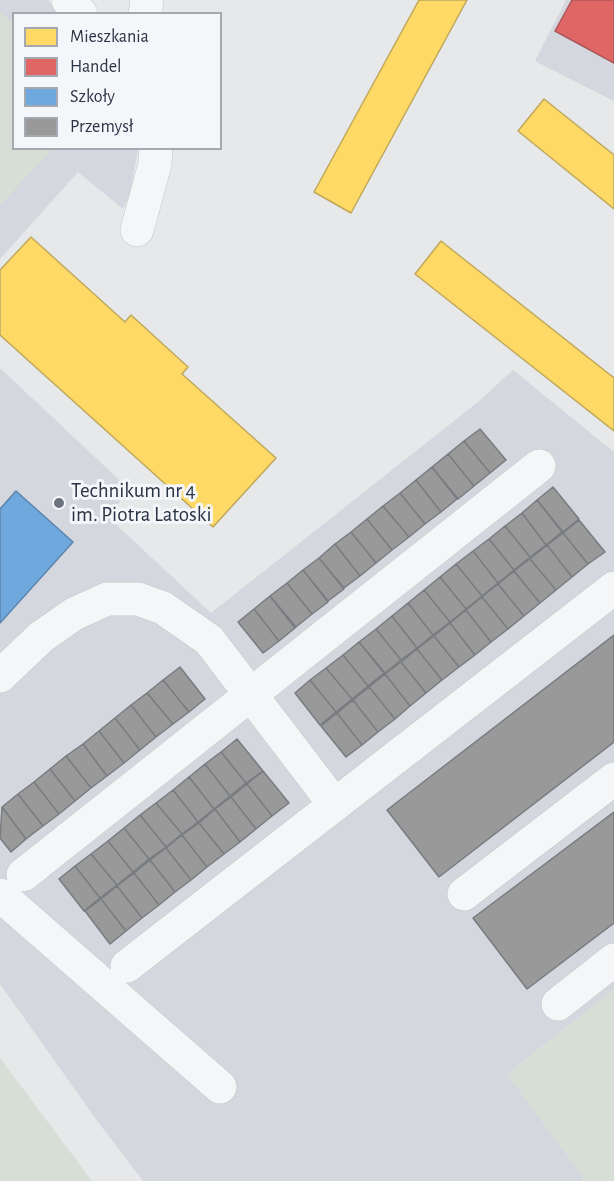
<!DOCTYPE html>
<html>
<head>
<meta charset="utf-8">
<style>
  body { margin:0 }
  #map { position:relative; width:614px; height:1181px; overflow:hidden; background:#e6e8ea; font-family:"Alegreya Sans",sans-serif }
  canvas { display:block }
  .legend { position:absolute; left:12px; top:12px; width:210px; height:138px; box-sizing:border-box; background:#f4f6f9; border:2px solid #a4a8b1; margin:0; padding:8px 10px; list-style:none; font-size:18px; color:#2b3445 }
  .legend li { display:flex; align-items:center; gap:12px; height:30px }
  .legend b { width:30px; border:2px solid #a4a8b1 }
</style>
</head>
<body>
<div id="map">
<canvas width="614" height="1181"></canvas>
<ul class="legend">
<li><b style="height:16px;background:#ffd966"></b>Mieszkania</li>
<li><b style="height:16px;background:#e06666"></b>Handel</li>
<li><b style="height:16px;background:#6fa8dc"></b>Szkoły</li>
<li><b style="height:16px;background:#999"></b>Przemysł</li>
</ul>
</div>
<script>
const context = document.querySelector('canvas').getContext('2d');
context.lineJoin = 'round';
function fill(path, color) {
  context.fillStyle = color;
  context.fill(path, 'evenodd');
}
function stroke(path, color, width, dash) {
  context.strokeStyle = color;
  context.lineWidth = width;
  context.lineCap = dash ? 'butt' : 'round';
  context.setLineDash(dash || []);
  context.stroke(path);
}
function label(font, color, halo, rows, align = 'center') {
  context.font = font + ' "Alegreya Sans",sans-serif';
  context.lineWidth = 6;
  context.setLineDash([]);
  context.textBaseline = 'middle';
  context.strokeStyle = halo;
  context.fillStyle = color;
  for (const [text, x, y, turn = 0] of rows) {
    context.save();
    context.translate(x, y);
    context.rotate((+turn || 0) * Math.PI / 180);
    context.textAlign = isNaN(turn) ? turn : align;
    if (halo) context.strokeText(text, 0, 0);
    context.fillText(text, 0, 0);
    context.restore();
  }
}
fill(new Path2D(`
  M0,0H48L60,13L14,14V148L138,149L130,194L123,209L78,172L0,259Z
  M566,0H614V101L535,61Z
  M0,368L130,490L107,516L211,613L478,402L513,370L614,452V990L507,1074L582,1175V1181H143L98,1122L0,984Z`), '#d4d7dd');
fill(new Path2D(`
  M0,12L13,24L14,148L53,149L0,205Z
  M614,990V1181H582V1175L507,1074Z
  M0,1058L92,1181H0Z`), '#d6ded6');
const homes = new Path2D(`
  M419,0H467L351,213L314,192Z
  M544,99L614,155V209L518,131Z
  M31,237L125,322L131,315L188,367L182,374L276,458L213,527L0,335V270Z
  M441,241L614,378V431L415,274Z`);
fill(homes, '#ffd966');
stroke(homes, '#bfa85c', 1.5);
const shops = new Path2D(`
  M572,0H614V63L555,31Z`);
fill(shops, '#e06666');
stroke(shops, '#aa575c', 1.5);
const schools = new Path2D(`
  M16,491L73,542L0,623V509Z`);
fill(schools, '#6fa8dc');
stroke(schools, '#5b85af', 1.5);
const industry = new Path2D(`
  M480,429L506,460L490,473L464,441Z
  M464,441L490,473L474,486L448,454Z
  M448,454L474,486L458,499L432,467Z
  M432,467L457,499L441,512L416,480Z
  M416,480L441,512L425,524L400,493Z
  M553,487L579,519L563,532L537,500Z
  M400,493L425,524L409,537L383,506Z
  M537,500L562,532L546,545L522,513Z
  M383,506L409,537L392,550L367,519Z
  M522,513L546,545L530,557L505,526Z
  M367,519L392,550L376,563L351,532Z
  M579,520L605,552L588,564L563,533Z
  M505,526L530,557L514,570L489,539Z
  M351,532L376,563L360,576L335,544Z
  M563,533L588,564L572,577L547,545Z
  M489,539L514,570L498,583L473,551Z
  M335,544L360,576L344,588L319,558Z
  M547,545L572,577L556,590L530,559Z
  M473,551L498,583L482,596L456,564Z
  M319,558L344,589L328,601L303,570Z
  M530,559L556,590L540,603L514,571Z
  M456,564L482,596L466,609L440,577Z
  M303,570L328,602L312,614L287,583Z
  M514,571L540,603L524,616L498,584Z
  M440,577L466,609L450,622L424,590Z
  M287,583L312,614L296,627L270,596Z
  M498,584L524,616L508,629L482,597Z
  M424,590L450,622L433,635L408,603Z
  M270,596L295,628L279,641L254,609Z
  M482,597L508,629L491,642L466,610Z
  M408,603L433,635L417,648L392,616Z
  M254,609L279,641L263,653L238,622Z
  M466,610L491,642L475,655L450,623Z
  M392,616L417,648L401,660L376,629Z
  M450,623L475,655L459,667L434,636Z
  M376,629L401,660L385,673L359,642Z
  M614,635V742L439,877L387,810Z
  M434,636L459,667L442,680L417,649Z
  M359,642L384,673L368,686L343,655Z
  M417,649L442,680L426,693L401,662Z
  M343,655L368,686L352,699L326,668Z
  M401,662L426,693L410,706L385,674Z
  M180,667L205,699L189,712L163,680Z
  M326,668L352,699L336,712L310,680Z
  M385,674L410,706L395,719L369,687Z
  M163,680L189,712L173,724L147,693Z
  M310,680L336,712L320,725L295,693Z
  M369,687L395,719L378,732L353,700Z
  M147,693L173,724L156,737L131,705Z
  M353,700L378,732L362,745L337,713Z
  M131,705L156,737L140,750L115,718Z
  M337,713L362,745L346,757L321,726Z
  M115,718L140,750L124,763L99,731Z
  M99,731L124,763L107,776L83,744Z
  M237,739L263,771L246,783L221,752Z
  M83,744L107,776L91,788L66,756Z
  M221,752L246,783L230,796L205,764Z
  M66,756L91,788L75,801L50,769Z
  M205,764L230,796L214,809L189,777Z
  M50,769L75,801L59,814L34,782Z
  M263,771L289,803L272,816L247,784Z
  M189,777L214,809L198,822L173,790Z
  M34,782L59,814L43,826L18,794Z
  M247,784L272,816L256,829L231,797Z
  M173,790L198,822L182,834L156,803Z
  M18,794L43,826L26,839L2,807Z
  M231,797L256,829L240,842L215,809Z
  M156,803L182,834L166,847L140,815Z
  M2,807L26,839L11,852L0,838Z
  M215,809L240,842L224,854L199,823Z
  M614,812V923L527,989L473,918Z
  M140,815L166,847L149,859L124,828Z
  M199,823L224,854L207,867L182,835Z
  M124,828L149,859L133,872L108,841Z
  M182,835L207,867L191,880L166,848Z
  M108,841L133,872L117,885L91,854Z
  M166,848L191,880L175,892L150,860Z
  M91,854L117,885L100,898L75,866Z
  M150,860L175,892L159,905L134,873Z
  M75,866L100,898L84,911L59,879Z
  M134,873L159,905L142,918L117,886Z
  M117,886L142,918L126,931L101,899Z
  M101,899L126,931L110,944L85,911Z`);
fill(industry, '#999');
stroke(industry, '#787b80', 1.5);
const minor = new Path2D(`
  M68,0L81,14
  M145,14L147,0
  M137,230L155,164L156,148
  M0,676L41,637L74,614L107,599H138L163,608L209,640L335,805
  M23,875L539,466
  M464,894L614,779
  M0,895L220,1087
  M127,966L614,588
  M558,1004L614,960`);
stroke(minor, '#c4c6c8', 34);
stroke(minor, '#f5f6f7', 33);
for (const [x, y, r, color] of [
  [59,503,6,"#6c737f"]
]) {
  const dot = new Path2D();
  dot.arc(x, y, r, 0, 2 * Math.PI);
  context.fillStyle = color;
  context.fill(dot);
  stroke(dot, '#f4f6f9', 2);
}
label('21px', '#2b3445', '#f4f6f9', [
  ["Technikum nr 4",71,491],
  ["im. Piotra Latoski",71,515]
], 'left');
</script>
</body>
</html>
